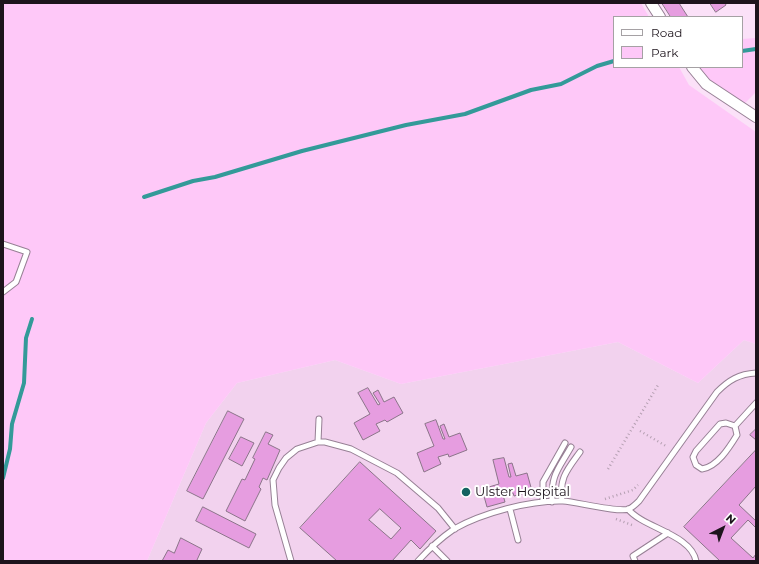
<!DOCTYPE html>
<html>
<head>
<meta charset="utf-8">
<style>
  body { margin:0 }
  #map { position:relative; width:759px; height:564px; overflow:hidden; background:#fbe1f8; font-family:Montserrat,sans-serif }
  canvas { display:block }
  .frame { position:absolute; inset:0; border:4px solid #1d141c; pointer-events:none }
  .legend { position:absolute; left:613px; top:16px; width:130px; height:52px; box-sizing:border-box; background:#fff; border:1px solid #a5a1a4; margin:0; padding:5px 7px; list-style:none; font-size:12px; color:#1d141c }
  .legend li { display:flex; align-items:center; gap:8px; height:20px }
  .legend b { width:20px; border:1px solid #a5a1a4 }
  .north { position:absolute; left:703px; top:508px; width:40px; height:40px; -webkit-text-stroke:3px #fff; paint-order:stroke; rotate:42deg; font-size:11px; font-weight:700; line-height:16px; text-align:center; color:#1d141c }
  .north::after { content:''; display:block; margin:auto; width:14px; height:18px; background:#1d141c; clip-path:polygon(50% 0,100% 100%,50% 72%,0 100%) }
</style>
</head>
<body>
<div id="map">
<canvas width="759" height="564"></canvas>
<div class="frame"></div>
<ul class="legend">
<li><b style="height:5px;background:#fff"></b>Road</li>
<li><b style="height:11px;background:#fec8f8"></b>Park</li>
</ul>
<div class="north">N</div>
</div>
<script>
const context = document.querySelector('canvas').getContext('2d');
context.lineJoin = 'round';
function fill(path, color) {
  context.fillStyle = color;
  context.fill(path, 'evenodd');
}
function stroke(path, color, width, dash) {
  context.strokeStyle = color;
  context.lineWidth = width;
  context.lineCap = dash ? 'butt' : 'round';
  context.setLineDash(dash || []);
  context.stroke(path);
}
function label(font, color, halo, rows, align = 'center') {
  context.font = font + ' Montserrat,sans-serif';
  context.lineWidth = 4;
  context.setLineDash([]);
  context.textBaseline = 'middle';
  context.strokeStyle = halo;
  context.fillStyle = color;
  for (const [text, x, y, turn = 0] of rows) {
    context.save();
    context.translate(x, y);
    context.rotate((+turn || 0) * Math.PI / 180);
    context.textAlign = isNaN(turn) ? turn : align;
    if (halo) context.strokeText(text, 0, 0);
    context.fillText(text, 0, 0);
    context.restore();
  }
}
fill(new Path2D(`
  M744,340L756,344V561H147L206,423L237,383L335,360L401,384L618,342L698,383Z`), '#f2d2ee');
fill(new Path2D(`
  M3,3H641L649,17H614V67H679L689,85L756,132V344L744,340L698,383L618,342L401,384L335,360L237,383L206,423L147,561H3Z
  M756,38V92L741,107L692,67H742V39Z`), '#fec8f8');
stroke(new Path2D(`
  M742,51L756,49
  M144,197L193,181L215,177L302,151L406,125L465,114L531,90L561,84L597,66L614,61
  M3,478L10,449L12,424L24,383L26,338L32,319`), '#339a99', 4);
const building = new Path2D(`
  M662,3H679L688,17H671Z
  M710,3H725L726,5L716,12Z
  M368,388L378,405L380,404L373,393L378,390L384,402L394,397L403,413L387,422L385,420L376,424L380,431L363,440L354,423L370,414L358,393Z
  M228,411L244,419L203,499L187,491Z
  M436,420L443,439H445L440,426L444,424L449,437L460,433L467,450L449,457L448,454L438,457L441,464L424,472L417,453L434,446L425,424Z
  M756,429V440L750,435Z
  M266,432L273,435L268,444L280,450L267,480L263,478L259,487L261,489L245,521L226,511L242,479L245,480L255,459L253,458Z
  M241,437L254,443L242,466L229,459Z
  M756,450V486L739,505L756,521V528L748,520L731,538L753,558L756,554V561H720L684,527Z
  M504,458L509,477H511L508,464L512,463L516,476L527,473L532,491L514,496L513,493L503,495L505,502L487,507L482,489L499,484L493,460Z
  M360,462L436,531L420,549L411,540L392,561H337L300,528ZM380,509L401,528L391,539L369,520Z
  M203,507L256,534L249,548L196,521Z
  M181,538L202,549L197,560L198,561H162L168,550L174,553Z`);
fill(building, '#e69de0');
stroke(building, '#8c758a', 1);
const lane = new Path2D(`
  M3,244L27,252L16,282L3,292
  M726,423L735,426L737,435C729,448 717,467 702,469L696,465L693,457L696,451L720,424Z
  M735,426L756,403
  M318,442L319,419
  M562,501C559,478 567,470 580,452
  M543,502V482L565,443
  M552,502C551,474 558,470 571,447
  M510,509L518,540
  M628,509C643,528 691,534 696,561
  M432,546L447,561
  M291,561L275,505L273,480L279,468L286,458L297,449L318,442H325L351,449L397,473L438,508L455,529
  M418,561C429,549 441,538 454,529C482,513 531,500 563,501C577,502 619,513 629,509C633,507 636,504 639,501L717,392C729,380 739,374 756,373
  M635,561L633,556L668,533`);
const street = new Path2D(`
  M651,3L660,17
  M692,67L706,84L756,117`);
stroke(lane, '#978095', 7);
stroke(street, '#978095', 12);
stroke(new Path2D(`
  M640,431L666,446
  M608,469L658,385
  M605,499L633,490L638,485
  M616,519L632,525`), '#b49fb1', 2.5, [1, 3]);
stroke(lane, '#fff', 5);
stroke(street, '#fff', 10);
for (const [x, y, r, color] of [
  [466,492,5,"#146361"]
]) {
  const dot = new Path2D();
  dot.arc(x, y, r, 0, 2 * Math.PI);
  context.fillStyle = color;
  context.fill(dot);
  stroke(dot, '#fff', 1.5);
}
label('13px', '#1d141c', '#fff', [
  ["Ulster Hospital",475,492]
], 'left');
</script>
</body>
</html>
